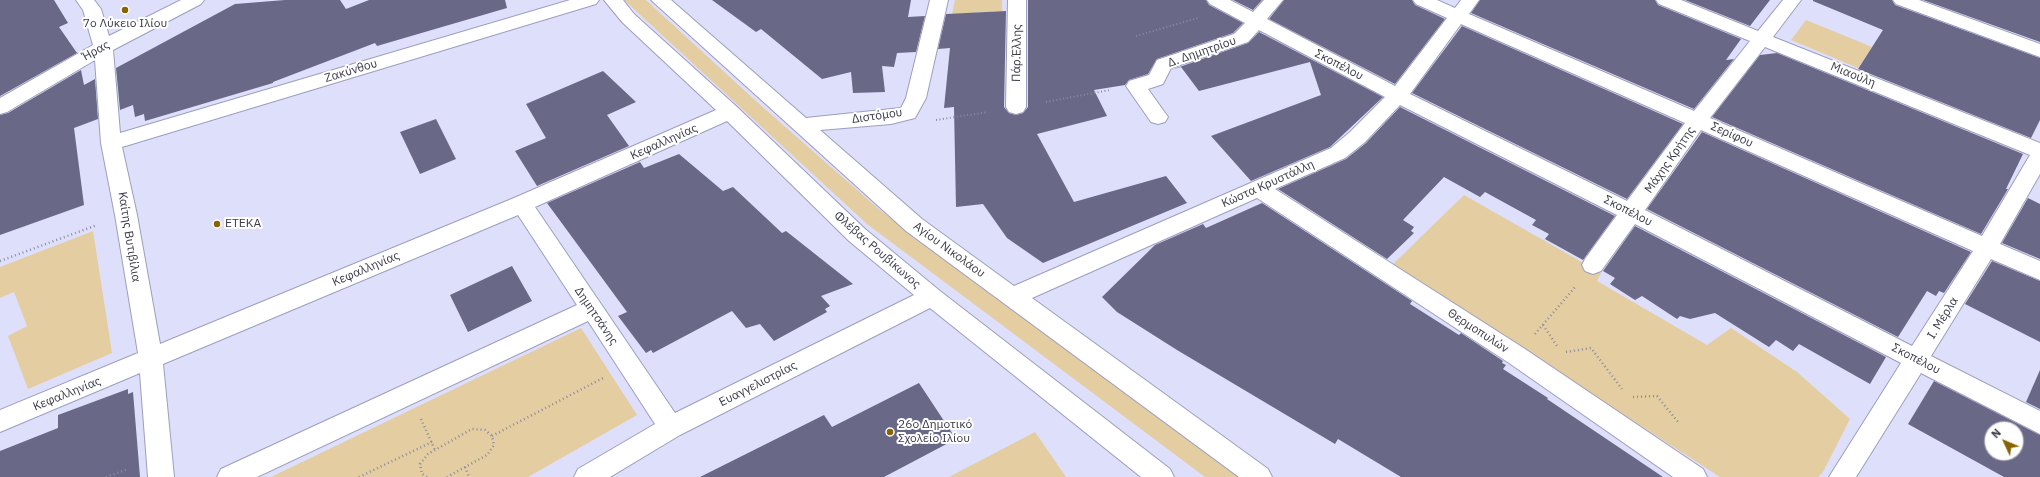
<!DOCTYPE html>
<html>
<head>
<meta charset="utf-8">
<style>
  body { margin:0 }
  #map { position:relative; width:2040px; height:477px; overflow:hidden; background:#dedffb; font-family:"IBM Plex Sans",sans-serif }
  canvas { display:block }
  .north { position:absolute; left:1984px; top:421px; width:40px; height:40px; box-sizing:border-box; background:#fff; border:1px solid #b1b1b6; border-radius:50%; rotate:314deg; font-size:11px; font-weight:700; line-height:16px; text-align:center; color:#3b3b49 }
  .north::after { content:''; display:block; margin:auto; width:14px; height:18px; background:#886400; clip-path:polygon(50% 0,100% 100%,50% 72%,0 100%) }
</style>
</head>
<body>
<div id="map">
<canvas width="2040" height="477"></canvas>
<div class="north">N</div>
</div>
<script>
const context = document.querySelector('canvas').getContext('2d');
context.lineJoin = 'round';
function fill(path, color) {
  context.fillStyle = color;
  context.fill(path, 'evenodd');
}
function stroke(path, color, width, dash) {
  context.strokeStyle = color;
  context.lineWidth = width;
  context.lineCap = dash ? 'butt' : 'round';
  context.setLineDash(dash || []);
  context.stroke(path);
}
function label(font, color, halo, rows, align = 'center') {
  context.font = font + ' "IBM Plex Sans",sans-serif';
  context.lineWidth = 4;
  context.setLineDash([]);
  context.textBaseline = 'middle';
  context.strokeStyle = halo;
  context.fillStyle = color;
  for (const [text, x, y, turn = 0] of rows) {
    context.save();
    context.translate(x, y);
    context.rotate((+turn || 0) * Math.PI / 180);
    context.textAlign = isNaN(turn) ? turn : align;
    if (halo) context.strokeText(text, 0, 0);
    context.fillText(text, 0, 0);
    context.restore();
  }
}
fill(new Path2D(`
  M624,0H646L757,102L881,211L1242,477H1205L867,224Z
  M955,0H1002V11L952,14Z
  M1806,20L1872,47L1858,68L1791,40Z
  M1464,195L1601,273L1597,281L1707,345L1731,328L1797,372L1850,419L1823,472L1818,477H1720L1392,265Z
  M93,231L112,353L28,389L8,336L27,326L14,292L0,298V267Z
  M581,328L637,415L528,477H271Z
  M1035,432L1066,477H949Z`), '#e4cda1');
fill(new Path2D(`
  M0,0H54L68,23L59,27L77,53L0,96Z
  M285,0H340L346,9L369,0H505L507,8L377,46L375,43L273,82V83L145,121L144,114L135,117L133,105L120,110L116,68L235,4Z
  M712,0H911L908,17L925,16L916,52L897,53L894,67L882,66L885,92L853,93L851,72L822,79L761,29L756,32Z
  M1028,0H1206L1209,5L1243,23L1233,33L1157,59L1148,74L1129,80L1125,85L1094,90L1107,116L1037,134L1074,202L1166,176L1187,203L1043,263L1007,238L983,204L956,207L954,107L944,108L950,48L938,49L946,14L1006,11L1004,107L1009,113L1016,115L1023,113L1028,107Z
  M1233,0H1262L1253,10Z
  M1284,0H1412L1415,5L1445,19L1395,84L1269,19Z
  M1480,0H1655L1658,5L1741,39L1726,60L1734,59L1694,109L1471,13Z
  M1685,0H1770L1750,26Z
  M1813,0H1892L1895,5L2040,58V120L2031,138L1858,69L1883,30L1813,1Z
  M1923,0H2040V42Z
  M1462,26L1683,124L1627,199L1412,93Z
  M1259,32L1383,97L1330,147L1251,181L1211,136L1321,95L1310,62L1199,91L1181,67L1171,70L1248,43Z
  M1777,53L2023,154L2006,189H2008L1981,234L1712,117L1760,55Z
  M81,70L84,85L95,79L98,119L74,128L84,205L0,235V115L8,113Z
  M603,71L636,102L607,115L629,146L537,186L515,151L546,138L526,104Z
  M1400,107L1615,216L1583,260L1545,239L1549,234L1532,225L1536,220L1485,192L1480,197L1444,177L1403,220L1414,227L1411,231L1414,233L1387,259L1278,189L1346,159L1366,143Z
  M436,119L456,159L420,174L400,132Z
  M1702,132L1971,252L1944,293L1939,291L1936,296L1927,291L1898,337L1647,209Z
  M679,154L723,191L733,187L782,233L786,231L853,284L821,296L830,306L825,309L827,312L774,341L760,324L746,328L732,311L653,353L651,350L646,353L618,316L627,312L547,203L640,162L644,168Z
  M2028,198L2040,204V259L2002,243Z
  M1262,203L1412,301L1410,304L1459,335L1461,333L1503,361L1502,363L1506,365L1503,369L1548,398L1547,399L1663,477H1401L1338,439L1335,444L1177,350L1117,312L1102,297L1155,245L1203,224L1206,228Z
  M1635,226L1886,357L1870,384L1799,344L1793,351L1776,340L1769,347L1715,313L1690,319L1680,316L1677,319L1642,296L1635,300L1610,284L1615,278L1603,271Z
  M1992,261L2040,281V342L1965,304Z
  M512,266L532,301L468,332L450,295Z
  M2040,370V409L2026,402Z
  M1934,381L2040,435V477H2004L1908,424ZM1992,429H2016V453H1992Z
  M919,383L956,439L884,477H700L824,415L832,427Z
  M128,389V394L133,392L140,477H0V451L58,428V415Z`), '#696987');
const minor = new Path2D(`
  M76,0H94L101,9L109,36L181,0H204L201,4L113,50L120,133L570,0H599L596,4L122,147L137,215L160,344L514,198L716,110L622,22L604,0H623L634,14L737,107L865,229L940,291L1170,469L1174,477H1141L930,308L680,435L610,477H574L578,469L655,424L588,321L257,477H217L221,469L577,305L518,215L163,364L174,477H148L140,373L0,432V410L138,353L115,215L101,143L95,60L7,112L0,114V98L93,45L83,10ZM727,121L849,241L914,295L675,413L535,207Z
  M651,0H671L806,118L901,108L906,98L930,0H948L926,98L915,118L891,124L820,130L922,219L1014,286L1331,148L1350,132L1385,97L1259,30L1248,42L1171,68L1163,84L1148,89L1168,117L1165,122L1158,124L1151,122L1126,86L1129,81L1149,75L1157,60L1234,34L1245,23L1210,4L1207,0H1230L1253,12L1264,0H1283L1267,19L1395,86L1447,18L1416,4L1413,0H1437L1455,8L1461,0H1479L1469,14L1694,111L1750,41L1659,4L1656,0H1681L1758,31L1783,0H1801L1773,37L2040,143V174L2000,244L2040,261V280L1991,259L1931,356L2040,411V434L1921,373L1856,477H1829L1901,363L1635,224L1601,271L1593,274L1585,271L1582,265L1585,259L1617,215L1400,105L1365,142L1345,158L1275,189L1525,349L1703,469L1707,477H1673L1509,363L1257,198L1032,298L1268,469L1272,477H1239L906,231ZM1461,24L1685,123L1627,201L1410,94ZM1765,47L2030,155L1982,236L1710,118ZM1701,130L1973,251L1912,346L1645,210Z
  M1008,0H1026V107L1023,112L1016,114L1009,112L1006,107Z
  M1893,0H1919L2040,44V57L1896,4Z`);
stroke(minor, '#9d9ebf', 2);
stroke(new Path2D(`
  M1136,36L1198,18
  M1046,102L1110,90
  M936,120L988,112`), '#8a8a9f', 2, [1, 2.5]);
stroke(new Path2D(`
  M0,261L97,225
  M1543,325L1557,346
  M1535,334L1576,286
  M1566,352L1591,348L1622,389
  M1633,397L1657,396L1678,422
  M421,419L435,450
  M492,436L603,378
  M465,467L469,477
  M106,477L128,469
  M359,477L432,442
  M427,477L422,474L420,464L428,454L472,429L485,430L492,436L494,445L487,455L447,477`), '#8a8a9f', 2.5, [1, 3]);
fill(minor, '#fff');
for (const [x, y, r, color] of [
  [125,10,4,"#886400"],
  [217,224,4,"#886400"],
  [890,432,4,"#886400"]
]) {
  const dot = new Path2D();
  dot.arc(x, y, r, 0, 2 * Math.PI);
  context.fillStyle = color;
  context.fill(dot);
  stroke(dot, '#fff', 1.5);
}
label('12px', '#3b3b49', '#fff', [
  ["7ο Λύκειο Ιλίου",125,24,"center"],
  ["ΕΤΕΚΑ",225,224],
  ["26ο Δημοτικό",898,425],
  ["Σχολείο Ιλίου",898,439]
], 'left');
label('12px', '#3b3b49', '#fff', [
  ["Ήρας",96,51,-29],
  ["Δ. Δημητρίου",1202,52,-19],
  ["Πάρ.Έλλης",1017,53,-89],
  ["Σκοπέλου",1339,65,27],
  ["Ζακύνθου",351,71,-17],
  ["Μιαούλη",1853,75,22],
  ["Διστόμου",877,116,-8],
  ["Σερίφου",1732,135,24],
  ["Κεφαλληνίας",664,142,-24],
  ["Μάχης Κρήτης",1670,160,-55],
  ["Κώστα Κρυστάλλη",1268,184,-24],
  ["Σκοπέλου",1628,211,27],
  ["Καίτης Βυτιβίλια",129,237,81],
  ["Φλέβας Ρουβίκωνος",877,250,41],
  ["Αγίου Νικολάου",949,250,36],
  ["Κεφαλληνίας",366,269,-23],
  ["Δημητσάνης",596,316,56],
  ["Ι. Μέρλα",1943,318,-58],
  ["Θερμοπυλών",1478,331,33],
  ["Σκοπέλου",1916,359,27],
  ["Ευαγγελιστρίας",758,384,-27],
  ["Κεφαλληνίας",67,394,-22]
]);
</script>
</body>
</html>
